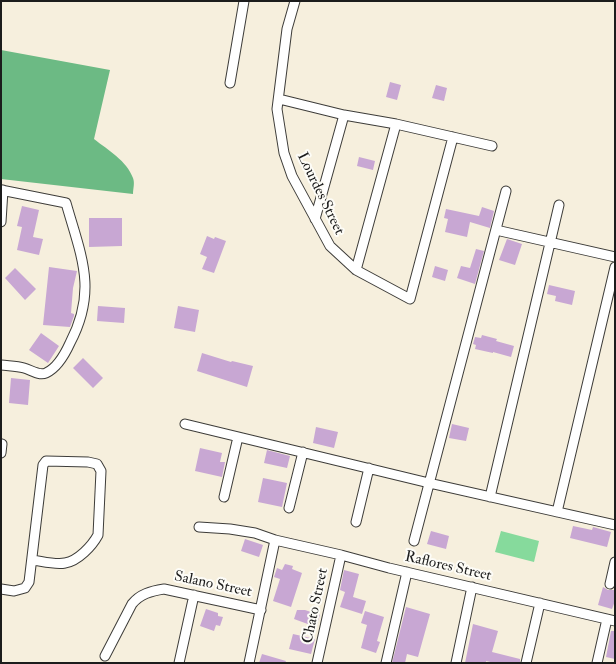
<!DOCTYPE html>
<html>
<head>
<meta charset="utf-8">
<style>
  body { margin:0 }
  #map { position:relative; width:616px; height:664px; overflow:hidden; background:#f6efdd; font-family:"IM FELL Double Pica",serif }
  canvas { display:block }
  .frame { position:absolute; inset:0; border:2px solid #1c1c1c; pointer-events:none }
</style>
</head>
<body>
<div id="map">
<canvas width="616" height="664"></canvas>
<div class="frame"></div>
</div>
<script>
const context = document.querySelector('canvas').getContext('2d');
context.lineJoin = 'round';
function fill(path, color) {
  context.fillStyle = color;
  context.fill(path, 'evenodd');
}
function stroke(path, color, width, dash) {
  context.strokeStyle = color;
  context.lineWidth = width;
  context.lineCap = dash ? 'butt' : 'round';
  context.setLineDash(dash || []);
  context.stroke(path);
}
function label(font, color, halo, rows, align = 'center') {
  context.font = font + ' "IM FELL Double Pica",serif';
  context.lineWidth = 4;
  context.setLineDash([]);
  context.textBaseline = 'middle';
  context.strokeStyle = halo;
  context.fillStyle = color;
  for (const [text, x, y, turn = 0] of rows) {
    context.save();
    context.translate(x, y);
    context.rotate((+turn || 0) * Math.PI / 180);
    context.textAlign = isNaN(turn) ? turn : align;
    if (halo) context.strokeText(text, 0, 0);
    context.fillText(text, 0, 0);
    context.restore();
  }
}
fill(new Path2D(`
  M501,531L539,541L534,562L495,552Z`), '#86da9c');
fill(new Path2D(`
  M1,50L110,70L94,139C108,150 127,161 133,178C135,183 133,189 133,194L1,179Z`), '#6cba84');
fill(new Path2D(`
  M390,82L401,85L397,100L386,97Z
  M436,85L447,88L444,101L432,98Z
  M359,157L375,161L373,170L357,166Z
  M22,206L39,210L33,237L43,239L39,255L17,250L22,227L17,226Z
  M482,207L494,211L490,228L470,222L467,237L445,232L448,219L444,218L446,209L479,216Z
  M89,218H122V246L89,247Z
  M207,236L214,239L215,237L226,241L214,273L202,269L207,257L200,254Z
  M507,239L522,244L515,265L499,260Z
  M476,249L484,251L475,284L457,278L461,266L470,268Z
  M435,266L448,270L445,281L432,277Z
  M49,267L77,271L73,288L71,313L74,314V316L70,327L43,325Z
  M15,268L36,289L25,300L5,278Z
  M549,285L575,291L572,305L555,301L556,296L547,294Z
  M98,306L125,308L124,323L97,321Z
  M178,306L199,310L195,332L174,328Z
  M41,333L59,346L48,363L29,350Z
  M482,335L497,339L496,341L514,346L511,357L493,352V353L475,349L476,345L473,344L475,337L481,338Z
  M202,353L231,362L232,361L253,366L247,387L197,371Z
  M83,358L103,378L93,388L73,368Z
  M11,378L30,380L28,405L9,403Z
  M452,424L469,428L466,441L449,438Z
  M316,427L338,432L334,448L313,443Z
  M200,448L222,453L220,462H225L222,477L195,471Z
  M267,450L290,456L287,468L264,463Z
  M263,478L287,483L282,507L258,502Z
  M573,526L592,530L593,527L611,532L607,547L570,538Z
  M431,531L449,536L446,549L427,544Z
  M245,539L263,545L259,557L241,551Z
  M285,564L293,566L292,569L302,573L291,607L273,601L280,579L274,577L277,568L282,570Z
  M344,570L359,574L353,597L366,601L362,614L340,607L345,592L340,590Z
  M603,587L608,590H615V601L612,609L598,605Z
  M406,607L430,614L418,657L407,654L405,663H392Z
  M206,609L218,613V616L223,617L220,626L216,625L214,631L200,626Z
  M297,610H305L320,615L316,627L294,619Z
  M365,611L384,617L377,641L380,642L376,653L361,648L367,625L361,623Z
  M473,624L498,631L492,652L520,659V663H495L486,661V663H465Z
  M611,631H615V659L606,657Z
  M293,634L315,639L311,654L289,649Z
  M262,654L286,661L285,663H259Z`), '#c8a7d3');
const minor = new Path2D(`
  M295,1L287,29L277,109L284,153L292,176L330,246L356,270L410,299L453,137
  M230,83L244,1
  M279,99L344,115L396,124L492,146
  M1,190L66,203C81,256 98,290 70,343C65,354 57,368 46,373C39,376 31,370 24,368C17,366 9,366 1,365
  M315,219L344,115
  M1,222L3,190
  M496,230L615,257
  M356,270L396,124
  M185,424L429,483L615,525
  M1,453L2,444
  M224,497L238,437
  M490,497L559,205
  M289,508L303,452
  M557,512L615,267
  M356,522L369,468
  M199,527L230,529L255,533L275,540L341,555L389,568L615,621
  M414,541L506,191
  M610,584L615,562
  M1,589L14,591L25,588L29,582L43,465L46,461L88,462L97,464L101,471L98,535C92,546 78,561 65,563C55,565 41,561 32,560
  M105,656L132,604C140,594 151,591 164,589L261,610
  M179,663L194,595
  M249,663L275,540
  M317,663L341,555
  M386,663L407,572
  M456,663L472,587
  M526,663L540,603
  M597,663L607,619`);
stroke(minor, '#3d3c39', 11);
stroke(minor, '#fff', 9);
label('15px', '#1c1c1c', '#fdfcf7', [
  ["Lourdes Street",320,194,64],
  ["Raflores Street",448,567,13],
  ["Salano Street",213,585,12],
  ["Chato Street",316,606,-78]
]);
</script>
</body>
</html>
